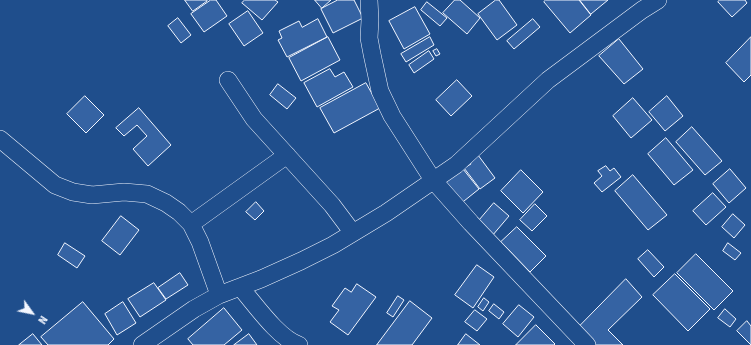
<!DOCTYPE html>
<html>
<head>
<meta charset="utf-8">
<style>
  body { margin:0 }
  #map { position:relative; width:751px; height:345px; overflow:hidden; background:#1f4e8c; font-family:"Source Sans 3",sans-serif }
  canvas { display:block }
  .north { position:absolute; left:12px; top:293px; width:40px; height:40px; -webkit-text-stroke:3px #1f4e8c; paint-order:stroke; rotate:123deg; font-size:11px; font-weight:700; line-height:16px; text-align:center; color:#f2f6ff }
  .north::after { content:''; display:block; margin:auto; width:14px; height:18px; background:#f2f6ff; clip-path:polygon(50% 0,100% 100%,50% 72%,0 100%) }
</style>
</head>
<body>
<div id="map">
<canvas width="751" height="345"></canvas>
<div class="north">N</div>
</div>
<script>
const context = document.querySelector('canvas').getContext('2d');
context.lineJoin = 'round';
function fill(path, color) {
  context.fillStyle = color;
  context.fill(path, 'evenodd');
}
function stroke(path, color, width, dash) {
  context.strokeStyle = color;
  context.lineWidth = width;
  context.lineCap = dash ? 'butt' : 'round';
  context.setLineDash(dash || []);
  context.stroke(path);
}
const building = new Path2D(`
  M185,0H207V1L193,11Z
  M211,0H216L227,16L204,32L191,14Z
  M245,0H275L278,2L262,20L242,3Z
  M315,0H331L322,8Z
  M338,0H354L363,18L333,33L321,9Z
  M455,0H460L480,18L467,34L443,13Z
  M496,0H499L517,25L497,40L478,14Z
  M546,0H579L591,15L570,33L544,2Z
  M580,0H608L591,14Z
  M720,0H745L747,3L732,17L718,2Z
  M427,2L447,18L440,26L421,10Z
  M415,7L430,34L404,49L389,21Z
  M248,11L263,33L244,46L229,24Z
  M178,18L191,35L181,43L168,26Z
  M318,19L327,37L287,57L278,40L282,38L279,31L299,21L302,27Z
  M533,19L540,27L514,49L507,41Z
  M328,37L340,60L301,81L289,58Z
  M430,37L434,45L406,62L401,54Z
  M751,37V75L744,82L726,63Z
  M619,39L643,69L624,84L599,56Z
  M437,49L440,54L436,56L433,51Z
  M429,51L434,59L414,73L409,65Z
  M330,69L335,77L344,72L353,87L317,107L304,83Z
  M457,80L472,96L451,116L436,100Z
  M366,83L380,108L334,133L320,108Z
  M278,84L296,98L287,109L270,95Z
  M85,96L104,115L86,133L67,114Z
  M667,96L683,116L665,131L649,112Z
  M633,98L652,120L631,138L613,116Z
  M139,108L171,145L148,166L133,149L147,136L137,125L124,136L116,128Z
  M692,127L722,161L705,175L676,142Z
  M666,138L693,170L674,185L648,154Z
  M475,151L495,178L480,189L464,168L471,164L467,157Z
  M459,164L479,189L459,205L440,180Z
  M606,166L610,171L614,168L621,177L602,192L594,183L602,176L598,171Z
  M730,169L746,188L729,203L713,184Z
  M521,170L543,192L523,213L501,191Z
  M633,175L667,215L648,230L615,191Z
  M713,193L726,207L706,225L693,211Z
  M256,202L264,211L255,220L246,212Z
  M494,203L509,216L492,236L477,223Z
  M535,204L547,216L532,231L520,220Z
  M733,214L745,225L734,238L722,227Z
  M121,216L139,230L120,255L102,241Z
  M517,227L546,256L530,272L501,242Z
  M65,243L85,256L77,268L58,255Z
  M728,243L741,253L735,260L723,251Z
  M648,250L664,267L654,277L638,259Z
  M696,254L733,291L714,310L677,273Z
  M477,265L494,277L473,308L455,295Z
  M180,273L188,285L166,299L158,288Z
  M675,274L710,309L688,331L653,295Z
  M626,279L642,297L608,330L623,345H592L577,329Z
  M154,283L166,300L140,317L128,299Z
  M357,284L376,297L348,335L330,322L339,310L332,306L345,288L351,292Z
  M398,296L404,300L393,317L387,313Z
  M484,298L489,302L483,311L478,307Z
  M410,301L432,318L412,345H377Z
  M83,302L114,339L108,345H48L41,337Z
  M123,302L136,323L117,335L105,314Z
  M494,304L504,312L499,319L489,311Z
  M519,305L534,317L518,337L503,324Z
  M224,308L242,330L224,345H193L188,339Z
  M725,309L736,319L730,327L718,318Z
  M475,310L487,319L477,331L465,322Z
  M747,321L751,326V345L737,331Z
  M536,325L555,344L554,345H516Z
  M33,334L42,345H19Z
  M249,334L257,345H234Z
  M466,334L480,345H458Z`);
fill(building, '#3563a3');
stroke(building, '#f2f6ff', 1);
const minor = new Path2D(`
  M369,0L370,20L369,38L372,54L380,91L392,116L433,180L471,223L587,345
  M228,80L254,119L332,205L353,233
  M0,139L55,185L73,192L92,195L124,192L147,194L166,203L179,212L191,224L200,242L219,295
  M191,224L287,155
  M240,287C255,304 278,338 299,345
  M142,345L194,309L219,295L261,279L301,261L333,245L386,213L456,165L548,80L642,10L658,0`);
stroke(minor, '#f2f6ff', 18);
stroke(minor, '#1f4e8c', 17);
</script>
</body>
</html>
